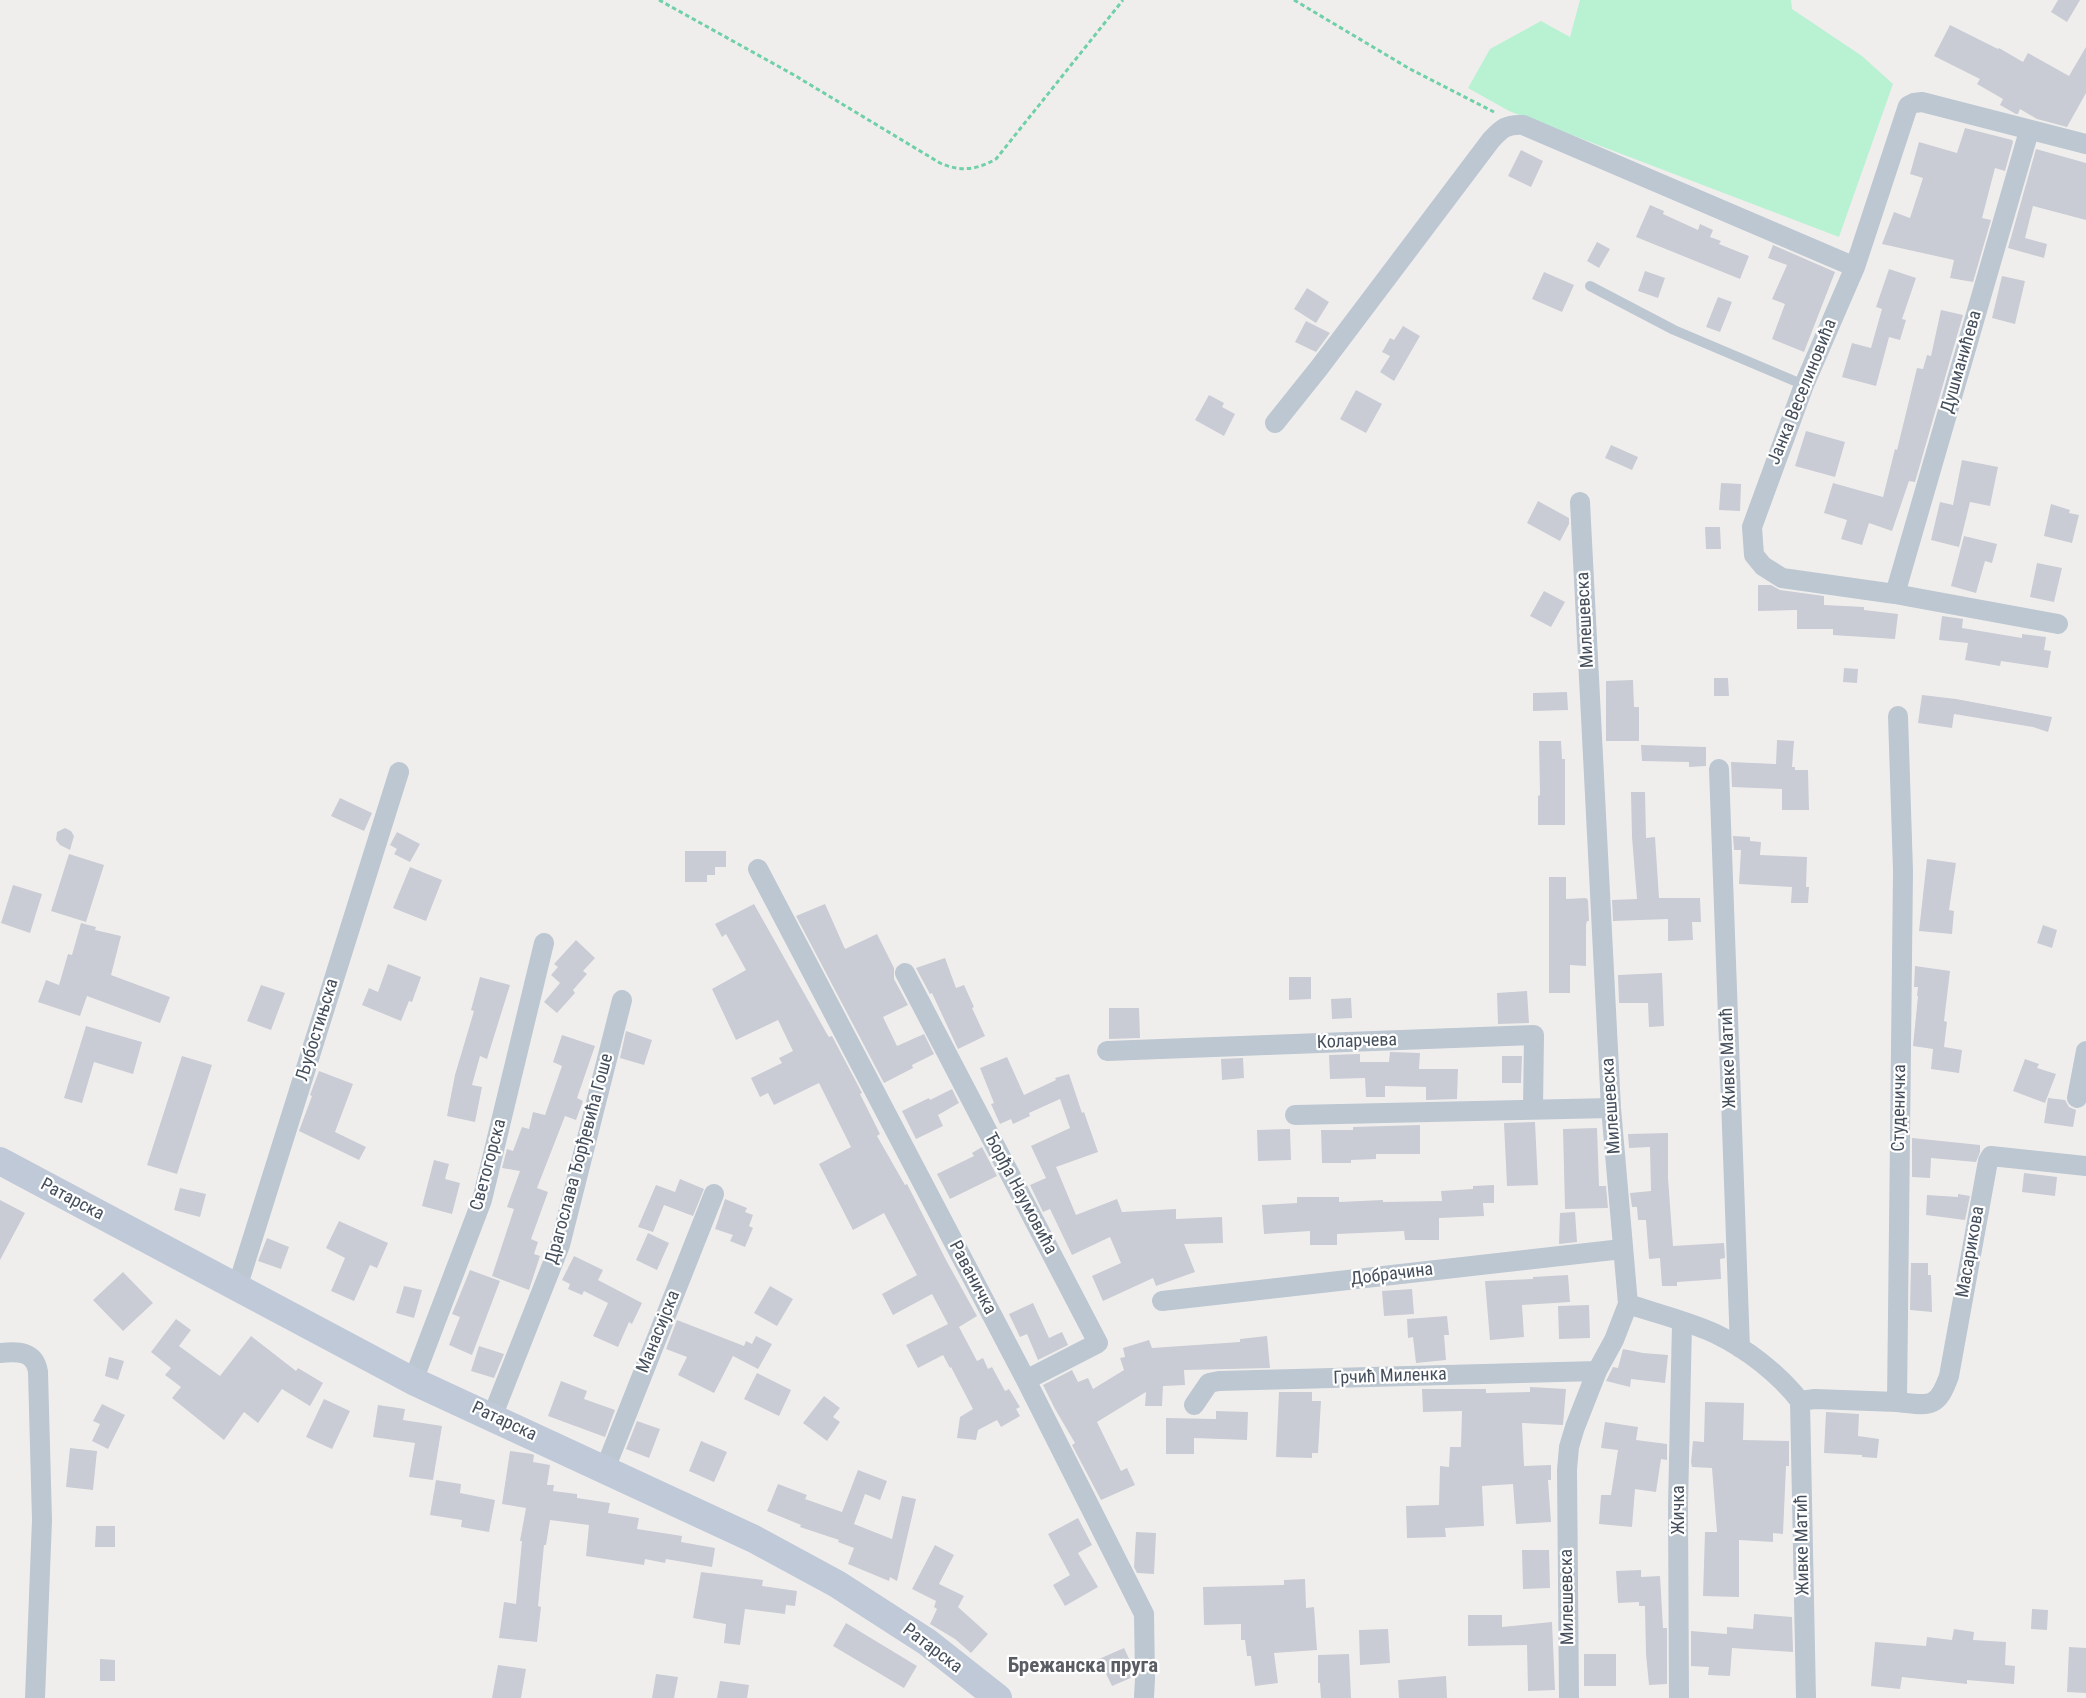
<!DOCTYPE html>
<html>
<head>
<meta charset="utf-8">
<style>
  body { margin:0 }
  canvas { display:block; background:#f0eeed }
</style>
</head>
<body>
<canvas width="2086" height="1698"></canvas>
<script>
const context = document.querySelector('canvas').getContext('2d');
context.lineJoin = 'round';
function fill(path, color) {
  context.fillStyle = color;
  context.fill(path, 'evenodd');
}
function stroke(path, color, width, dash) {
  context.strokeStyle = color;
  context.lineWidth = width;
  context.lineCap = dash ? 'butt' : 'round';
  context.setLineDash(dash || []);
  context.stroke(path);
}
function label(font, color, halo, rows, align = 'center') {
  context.font = font + ' "Roboto Condensed",sans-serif';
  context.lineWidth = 4.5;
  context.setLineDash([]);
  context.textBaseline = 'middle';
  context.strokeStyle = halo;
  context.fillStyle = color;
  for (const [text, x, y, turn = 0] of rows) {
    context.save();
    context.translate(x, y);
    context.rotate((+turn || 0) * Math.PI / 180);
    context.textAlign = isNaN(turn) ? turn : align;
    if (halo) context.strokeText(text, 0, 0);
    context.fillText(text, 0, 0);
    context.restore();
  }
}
fill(new Path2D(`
  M1580,0H1791L1792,9L1862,56L1893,84L1839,237L1509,111L1468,88L1490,49L1541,21L1570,37Z`), '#b9f1d3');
fill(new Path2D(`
  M2058,0H2080L2067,22L2051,12Z
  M1950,25L1998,49L1999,48L2023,62L2028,53L2069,76L2086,47V93L2067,127L2037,119L2020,109L2018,114H2016L2000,105L2003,99L1977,84L1980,79L1934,56Z
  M1965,128L2012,140L2013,142L2005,171L1995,168L1982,218L1991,220L1973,282L1950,278L1954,260L1882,244L1894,212L1910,218L1923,178L1910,174L1919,142L1957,153Z
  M2036,149L2086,163V220L2033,206L2025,238L2047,244L2044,258L2008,248Z
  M1521,150L1543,161L1531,187L1508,176Z
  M1650,205L1664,211L1663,214L1698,230L1700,224L1713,230L1710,237L1721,241L1719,244L1749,256L1740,279L1636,237Z
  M1597,242L1610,249L1599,268L1587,261Z
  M1773,245L1835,272L1804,352L1772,339L1785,304L1772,299L1787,265L1768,258Z
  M1889,269L1916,278L1902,319L1906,320L1900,340L1889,337L1876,386L1842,377L1852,343L1871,348L1882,309L1876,307Z
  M1645,271L1665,278L1658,298L1638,291Z
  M1544,272L1574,285L1562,312L1532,299Z
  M2002,276L2025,281L2015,324L1992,318Z
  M1307,288L1329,302L1316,323L1294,309Z
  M1718,297L1732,302L1720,332L1706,327Z
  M1941,310L1963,315L1915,482L1909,481L1892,531L1869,523L1862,545L1841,539L1847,520L1824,513L1833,483L1883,497L1895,449L1897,450L1917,368L1923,369L1927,355L1931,356Z
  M1306,321L1330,333L1316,352L1295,342Z
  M1403,326L1420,336L1394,381L1380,372L1390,356L1382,352L1390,338L1394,340Z
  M1356,390L1382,404L1366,433L1340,419Z
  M1209,395L1224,403L1222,407L1235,414L1224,436L1195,420Z
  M1806,431L1845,442L1835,477L1795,466Z
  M1611,445L1638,457L1632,470L1605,458Z
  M1962,460L1998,467L1990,506L1970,502L1959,547L1931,540L1940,502L1953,505Z
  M1721,483L1741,484L1740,511L1719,510Z
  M1538,501L1569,518V524L1560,541L1527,523Z
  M2051,504L2070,510L2069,513L2079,515L2072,543L2044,536Z
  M1705,527H1720L1721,549H1706Z
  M1964,536L1997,544L1992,563L1985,561L1976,593L1951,586Z
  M2037,563L2062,568L2054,602L2030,597Z
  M1758,585H1771L1780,590L1824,596V605L1864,607V610L1898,614L1895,639L1833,635V629H1797V610L1758,611Z
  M1544,591L1565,602L1551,627L1530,616Z
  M1942,616L1963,619L1962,628L2022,638V634L2046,637L2044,650L2051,651L2048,668L2001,661L2000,666L1965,660L1968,643L1939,640Z
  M1844,668L1858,669L1857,683L1843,682Z
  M1714,678H1728L1729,696H1714Z
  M1633,680L1634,707H1639V741H1606V681Z
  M1567,692L1568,710L1533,711V693Z
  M1922,695L1956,699L2052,717L2048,732L2033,727L1954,714L1952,728L1918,723Z
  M1777,740L1794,741L1792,767H1795V770H1808L1809,810H1782V789L1732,787L1731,762L1776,764Z
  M1539,741H1561L1562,759H1565V825H1538V796L1540,795Z
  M1641,745L1706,747V766L1689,767V762L1642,761Z
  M1631,792H1645L1646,838L1655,837L1659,898H1700L1701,922H1692L1693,940L1668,941V919L1613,921L1612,900L1637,899L1632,837Z
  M340,798L372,813L364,831L331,816Z
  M65,828L71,831L74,836L70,850L60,845L56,840L57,832Z
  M397,832L420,844L410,862L394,854L397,849L390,845Z
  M1733,836L1750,837V841L1761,842L1760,855L1807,857L1806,887H1809L1808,903H1791L1792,887L1739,884L1741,850H1734Z
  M685,851H726V867H715V875H707V882H685Z
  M69,854L104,865L86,922L51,911Z
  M1927,859L1956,863L1949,910L1954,911L1952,934L1919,931Z
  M410,867L442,880L426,921L393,908Z
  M1549,877H1566V899L1586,898L1588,900L1589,921H1587L1586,925V966L1570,965V993H1549Z
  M13,885L42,894L30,933L1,923Z
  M754,904L827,1034L829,1037L832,1036L862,1093L860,1094L880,1134L877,1136L905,1185L907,1184L946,1260L977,1316L959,1327L977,1361L983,1358L988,1369L992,1367L1005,1391L1009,1389L1020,1407L1016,1409L1020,1416L1001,1427L997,1420L978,1430L976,1440L957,1438L960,1417L973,1409L951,1367L950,1368L943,1355L918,1368L906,1345L948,1324L932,1294L893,1315L882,1294L917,1275L884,1213L853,1230L819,1164L851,1147L819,1083L774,1105L768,1093L760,1097L751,1078L782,1063L779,1058L793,1051L778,1020L736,1040L712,989L746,970L726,934L722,937L715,924Z
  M825,904L845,949L877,934L894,968V979L908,1005L883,1017L897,1046L924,1034L934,1054L912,1065L913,1068L884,1083L796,916Z
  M81,923L96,927L95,930L121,936L111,975L170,997L160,1023L87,996L80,1016L38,1002L46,980L59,985L68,954L72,955Z
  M2043,925L2057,930L2052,948L2037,943Z
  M576,940L595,958L583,971L587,974L573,990L575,993L557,1013L544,1002L560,983L551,975L558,967L554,964Z
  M945,958L956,988L964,985L974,1007L972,1008L985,1036L958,1049L932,993L930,994L916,968Z
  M388,964L421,977L412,1002L409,1001L401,1021L362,1005L369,988L378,992Z
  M1915,966L1950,971L1944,1021L1947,1022L1944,1047L1962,1050L1959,1073L1931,1069L1933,1049L1913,1046L1918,996H1917L1918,987H1914Z
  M1662,973L1664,1026L1649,1027L1648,1003H1619L1618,975Z
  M480,977L510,985L487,1059L480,1056L472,1085L482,1087L475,1122L447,1116L455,1075L474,1011L471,1010Z
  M1289,977H1311V999L1289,1000Z
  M261,985L285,993L271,1030L247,1021Z
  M1527,991L1529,1023L1498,1024L1497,993Z
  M1351,998L1352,1018L1332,1019L1331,999Z
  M1109,1008H1139L1140,1038L1109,1039Z
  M86,1026L142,1042L133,1074L94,1062L82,1103L64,1098Z
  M626,1031L652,1040L644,1065L620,1058Z
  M562,1035L595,1046L577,1098L583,1101L576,1120L565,1116L537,1188L548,1192L531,1239L538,1242L534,1254L540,1256L529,1290L492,1276L514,1209L507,1207L520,1171L502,1168L507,1149L513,1151L522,1127L529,1129L533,1112L545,1115L562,1066L553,1062Z
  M1390,1052L1420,1053L1419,1069H1458L1457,1099L1426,1100V1087L1385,1086V1097H1366L1365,1078L1330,1079L1329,1055L1360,1054V1062H1389Z
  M182,1056L212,1065L177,1174L147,1165Z
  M1502,1056H1522L1521,1083H1502Z
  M1007,1057L1024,1095L1056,1080L1055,1078L1069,1074L1082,1113L1084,1112L1098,1152L1056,1167L1076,1215L1117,1199L1122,1212L1176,1209V1219L1222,1217L1223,1243L1184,1244L1195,1272L1156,1286L1153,1278L1103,1301L1092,1276L1121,1263L1110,1237L1072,1255L1050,1209L1043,1212L1030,1185L1046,1178L1031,1146L1070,1128L1060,1099L1029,1113L1030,1116L1013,1124L1011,1119L1000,1124L991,1104L994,1103L980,1068Z
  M1243,1058L1244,1078L1222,1080L1221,1059Z
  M2025,1059L2039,1064L2037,1068L2056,1074L2045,1103L2013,1091Z
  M319,1071L353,1084L335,1132L366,1147L359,1160L299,1131L312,1096L310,1095Z
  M952,1089L959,1103L938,1115L943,1126L916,1139L902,1111L929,1098L930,1100Z
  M2048,1098L2065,1100L2069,1107L2076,1110L2073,1127L2044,1123Z
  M1535,1122L1538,1185L1507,1186L1504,1123Z
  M1420,1125V1154H1376V1159L1351,1160V1163H1322L1321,1130H1353V1127Z
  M1597,1128L1599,1186H1606L1608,1208L1565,1209L1563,1129Z
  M1290,1129L1291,1160L1258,1161L1257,1130Z
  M1668,1133V1178L1673,1246L1724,1243L1725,1258L1720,1259L1721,1279L1677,1282V1286H1662L1660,1258L1649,1259L1646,1220H1638L1637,1207H1632L1630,1193L1651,1191L1650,1147L1629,1148L1628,1134Z
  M1912,1138L1980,1145V1152L1976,1162L1931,1158L1930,1178L1912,1177Z
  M982,1147L997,1176L950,1199L937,1174L974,1156L972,1153Z
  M434,1160L449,1164L445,1179L460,1183L452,1214L422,1206Z
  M2024,1173L2057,1177L2055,1196L2022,1192Z
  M680,1179L704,1189L693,1216L664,1205L653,1232L638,1227L656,1185L675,1192Z
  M1494,1185V1203H1483L1484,1216L1439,1218V1240H1405L1404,1231L1337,1234V1245H1310V1231L1264,1234L1262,1205L1297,1203V1197H1339V1202L1383,1200V1202L1442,1201L1441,1191L1473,1189V1186Z
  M180,1188L206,1194L200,1217L174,1210Z
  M1958,1194L1970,1196L1965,1220L1926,1215L1927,1195L1958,1197Z
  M725,1199L747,1208L745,1212L753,1215L749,1226L753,1228L745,1247L730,1241L733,1235L715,1229Z
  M0,1200L25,1213L0,1260Z
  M1575,1212L1577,1242L1559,1244L1560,1213Z
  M339,1221L388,1243L377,1268L370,1265L354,1301L331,1291L345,1258L326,1248Z
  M648,1233L669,1243L657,1270L636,1260Z
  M267,1238L289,1247L281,1269L258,1261Z
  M574,1256L603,1270L598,1280L642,1303L632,1324L629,1322L618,1347L593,1336L608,1303L584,1291L582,1295L568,1289L570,1284L562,1280Z
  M1911,1263H1928V1275H1931L1932,1312L1910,1310Z
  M470,1270L500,1281L472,1355L449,1345L460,1317L452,1314Z
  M123,1272L153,1303L123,1331L93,1300Z
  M1568,1275L1570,1302L1522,1305L1524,1337L1490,1340L1485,1281L1533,1279V1277Z
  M404,1286L422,1290L414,1318L396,1313Z
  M770,1286L793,1299L777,1326L754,1313Z
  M1412,1289L1414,1314L1384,1316L1382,1291Z
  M1033,1303L1049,1338L1062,1332L1068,1345L1038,1360L1027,1334L1020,1337L1009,1314Z
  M1589,1305L1590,1338L1559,1339L1558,1306Z
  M1447,1316L1449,1335H1444L1446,1360L1416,1363L1413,1337L1408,1338L1407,1319Z
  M176,1319L191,1330L179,1346L220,1376L251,1336L296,1371L298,1368L323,1383L310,1406L282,1389L258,1423L244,1412L224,1440L172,1398L181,1387L165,1375L171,1368L151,1352Z
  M677,1320L744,1346L746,1341L752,1344L756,1336L772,1344L758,1369L733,1356L714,1393L678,1375L687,1357L666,1349Z
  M1267,1336L1270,1368L1184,1370L1185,1385L1163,1386L1162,1406H1145L1146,1392L1097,1422L1121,1471L1127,1468L1135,1485L1101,1500L1072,1445L1075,1443L1055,1409L1043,1385L1072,1370L1078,1382L1088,1378L1093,1389L1124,1370L1120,1358L1125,1357L1123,1348L1149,1340L1152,1348L1240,1342V1339Z
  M479,1346L504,1354L494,1378L471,1371Z
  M1623,1349L1643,1353L1668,1355L1665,1383L1631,1379L1630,1387L1606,1381L1613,1367L1618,1368Z
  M109,1357L124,1361L118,1380L105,1376Z
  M757,1373L791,1390L779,1416L744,1399Z
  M561,1381L587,1391L584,1399L615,1410L605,1437L548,1416Z
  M1530,1387L1566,1389L1563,1425L1522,1423L1524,1466L1551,1465V1480H1548L1551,1522L1516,1524L1513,1484L1482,1486L1484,1526L1445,1528L1446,1537L1407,1538L1406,1506L1439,1505L1440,1466L1449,1467L1450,1447H1461L1462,1411L1423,1412L1422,1389H1486V1393L1530,1392Z
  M1279,1392H1312V1401H1321L1318,1453H1312V1458L1276,1457Z
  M824,1396L840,1408L833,1417L840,1422L827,1441L803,1423Z
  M324,1399L350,1411L332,1449L306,1437Z
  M1705,1402L1744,1403L1743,1440L1789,1441V1466H1786L1783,1534L1773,1533V1542L1739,1540V1597L1703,1596L1705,1532H1717L1712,1468L1692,1467L1691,1462L1693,1441L1704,1442Z
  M102,1404L125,1415L108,1449L92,1441L100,1424L93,1421Z
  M378,1405L405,1409L403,1420L442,1426L433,1480L409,1477L415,1443L373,1437Z
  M1216,1411L1248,1412L1247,1440L1194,1438V1454H1166V1418L1216,1419Z
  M1826,1412L1859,1414L1858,1436L1879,1439L1877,1458L1862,1457V1455L1824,1453Z
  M637,1421L660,1429L649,1458L626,1449Z
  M1605,1422L1638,1427L1636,1440L1667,1444V1460L1661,1459L1656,1492L1635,1489L1632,1527L1599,1524L1601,1495H1611L1618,1450L1601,1448Z
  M701,1441L727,1452L714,1482L689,1471Z
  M70,1448L97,1451L93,1490L66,1487Z
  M510,1451L532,1454L534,1455L533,1462L550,1465L547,1485H554L553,1491L577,1494V1498L610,1503L608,1513L639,1518L637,1529L682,1536L681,1542L715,1548L712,1567L666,1559L665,1563L645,1559L644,1565L586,1556L589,1525L550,1520L546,1545H544L538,1606L541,1607L537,1642L499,1638L504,1602L516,1604L522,1541H520L526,1508L502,1504Z
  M858,1470L887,1481L880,1500L865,1494L854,1524L892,1539L902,1496L916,1499L897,1581L890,1577L889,1581L848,1564L854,1548L838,1542L839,1540L800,1527L801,1525L767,1511L778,1484L807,1495L805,1499L842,1512Z
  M436,1480L461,1484L460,1493L495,1500L489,1532L461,1527L462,1520L430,1515Z
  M1078,1518L1092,1545L1078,1553L1098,1587L1065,1606L1053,1585L1070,1575L1048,1534Z
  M96,1526H115V1547H95Z
  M1136,1532L1156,1533L1154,1574L1137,1573L1134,1567Z
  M935,1545L954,1555L939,1584L964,1596L958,1607L988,1634L971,1653L955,1639L930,1624L937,1609L934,1607L936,1601L912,1589Z
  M1522,1550H1549L1550,1588L1523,1589Z
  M1641,1570V1577L1660,1576L1663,1628H1667V1684L1649,1685L1646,1654L1645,1606H1639V1602L1618,1603L1616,1571Z
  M701,1572L763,1580L762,1586L797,1591L795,1606L786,1605L785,1614L745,1609L740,1645L724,1643L726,1624L693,1618Z
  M1305,1579L1306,1608L1314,1607L1317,1650L1274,1653L1278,1683L1255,1686L1251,1656H1247L1245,1640H1241V1624L1204,1625L1203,1587L1284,1585V1580Z
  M2032,1609L2048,1610L2047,1630L2031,1629Z
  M1754,1614L1792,1617L1793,1652L1732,1648L1730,1676L1708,1675L1709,1667L1691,1666V1631L1727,1634V1627L1753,1629Z
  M1468,1615H1502V1627L1552,1622L1555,1690L1528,1691L1527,1645L1468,1646Z
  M846,1623L917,1666L904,1688L833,1646Z
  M1388,1629L1390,1663L1360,1665L1359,1630Z
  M1954,1629L1974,1632L1973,1640L2006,1642L2005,1665L2015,1666L2014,1684L1967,1680V1684L1902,1677L1900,1689L1871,1686L1875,1642L1926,1646L1927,1637L1952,1640Z
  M2069,1647L2086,1648V1693L2067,1692Z
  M1124,1648L1133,1667V1677L1112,1686L1099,1659Z
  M1349,1654L1351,1698H1321L1320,1683H1318V1655Z
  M1584,1654H1616V1686H1584Z
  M100,1659L115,1660V1681H100Z
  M498,1665L526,1669L521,1698H492Z
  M656,1674L678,1677L674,1698H652Z
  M1446,1676L1447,1698H1399L1398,1680Z
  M720,1681L749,1685L747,1698H717Z`), '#c9ccd4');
stroke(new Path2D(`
  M659,0L794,75L940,163C960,172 977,170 996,159L1123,0
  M1294,0L1410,69L1494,112`), '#70d0a8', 3, [4.5, 3]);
stroke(new Path2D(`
  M1590,286L1674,330L1804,385`), '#bdc7d1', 10);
stroke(new Path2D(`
  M1275,423L1319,368L1491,140C1502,128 1507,124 1523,125L1855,267
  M1895,594L2029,131
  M2058,624L1895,594L1782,578L1763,566L1754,555L1752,527L1756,516L1804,385L1855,267L1908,106L1914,103L1922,102L2086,144
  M1719,769L1740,1348
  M758,869L1026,1380L1144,1614L1145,1678L1144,1698
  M905,973L1098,1343L1026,1380
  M1107,1051L1534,1035L1533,1109
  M2077,1098L2086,1051
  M1295,1115L1611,1108
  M237,1288L399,772
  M1162,1301L1622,1249
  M1628,1304C1655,1313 1691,1322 1716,1334C1747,1349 1779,1374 1800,1401L1806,1698
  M0,1353C18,1351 35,1351 38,1372L42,1520L35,1698
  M413,1381L482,1200L544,943
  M1800,1401L1815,1399L1897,1402L1903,871L1898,716
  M1897,1402C1929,1405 1937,1410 1949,1376L1988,1161L1991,1156L2086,1166
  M1194,1405L1209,1383L1219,1381L1597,1371
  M492,1417L560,1245L622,1000
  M605,1469L714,1194
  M1569,1698L1567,1470L1569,1447L1575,1427L1597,1371L1614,1340L1628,1304L1611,1108L1580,502
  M1679,1698L1678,1506L1682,1323`), '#bdc7d1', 20);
stroke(new Path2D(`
  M0,1161L413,1381L754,1539L837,1584L927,1642L998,1698`), '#bfc9d8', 28);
label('18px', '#454f5c', '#fff', [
  ["Душманићева",1962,362,-74],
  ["Јанка Веселиновића",1803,392,-68],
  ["Милешевска",1586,620,-93],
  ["Љубостињска",318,1030,-73],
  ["Коларчева",1357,1042,-2],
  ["Живке Матић",1729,1058,-92],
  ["Милешевска",1612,1106,-94],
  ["Студеничка",1900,1108,-89],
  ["Драгослава Ђорђевића Гоше",580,1159,-75],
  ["Светогорска",489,1165,-75],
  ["Ђорђа Наумовића",1020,1194,62],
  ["Ратарска",72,1200,28],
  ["Масарикова",1971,1252,-80],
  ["Добрачина",1392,1275,-7],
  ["Раваничка",972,1278,62],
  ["Манасијска",659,1332,-68],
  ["Грчић Миленка",1390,1377,-2],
  ["Ратарска",504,1422,25],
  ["Жичка",1679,1510,-90],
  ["Живке Матић",1803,1545,-91],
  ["Милешевска",1568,1597,-91],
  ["Ратарска",932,1649,37]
]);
label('bold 21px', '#5a5d63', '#fff', [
  ["Брежанска пруга",1083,1667]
]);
</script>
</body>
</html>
